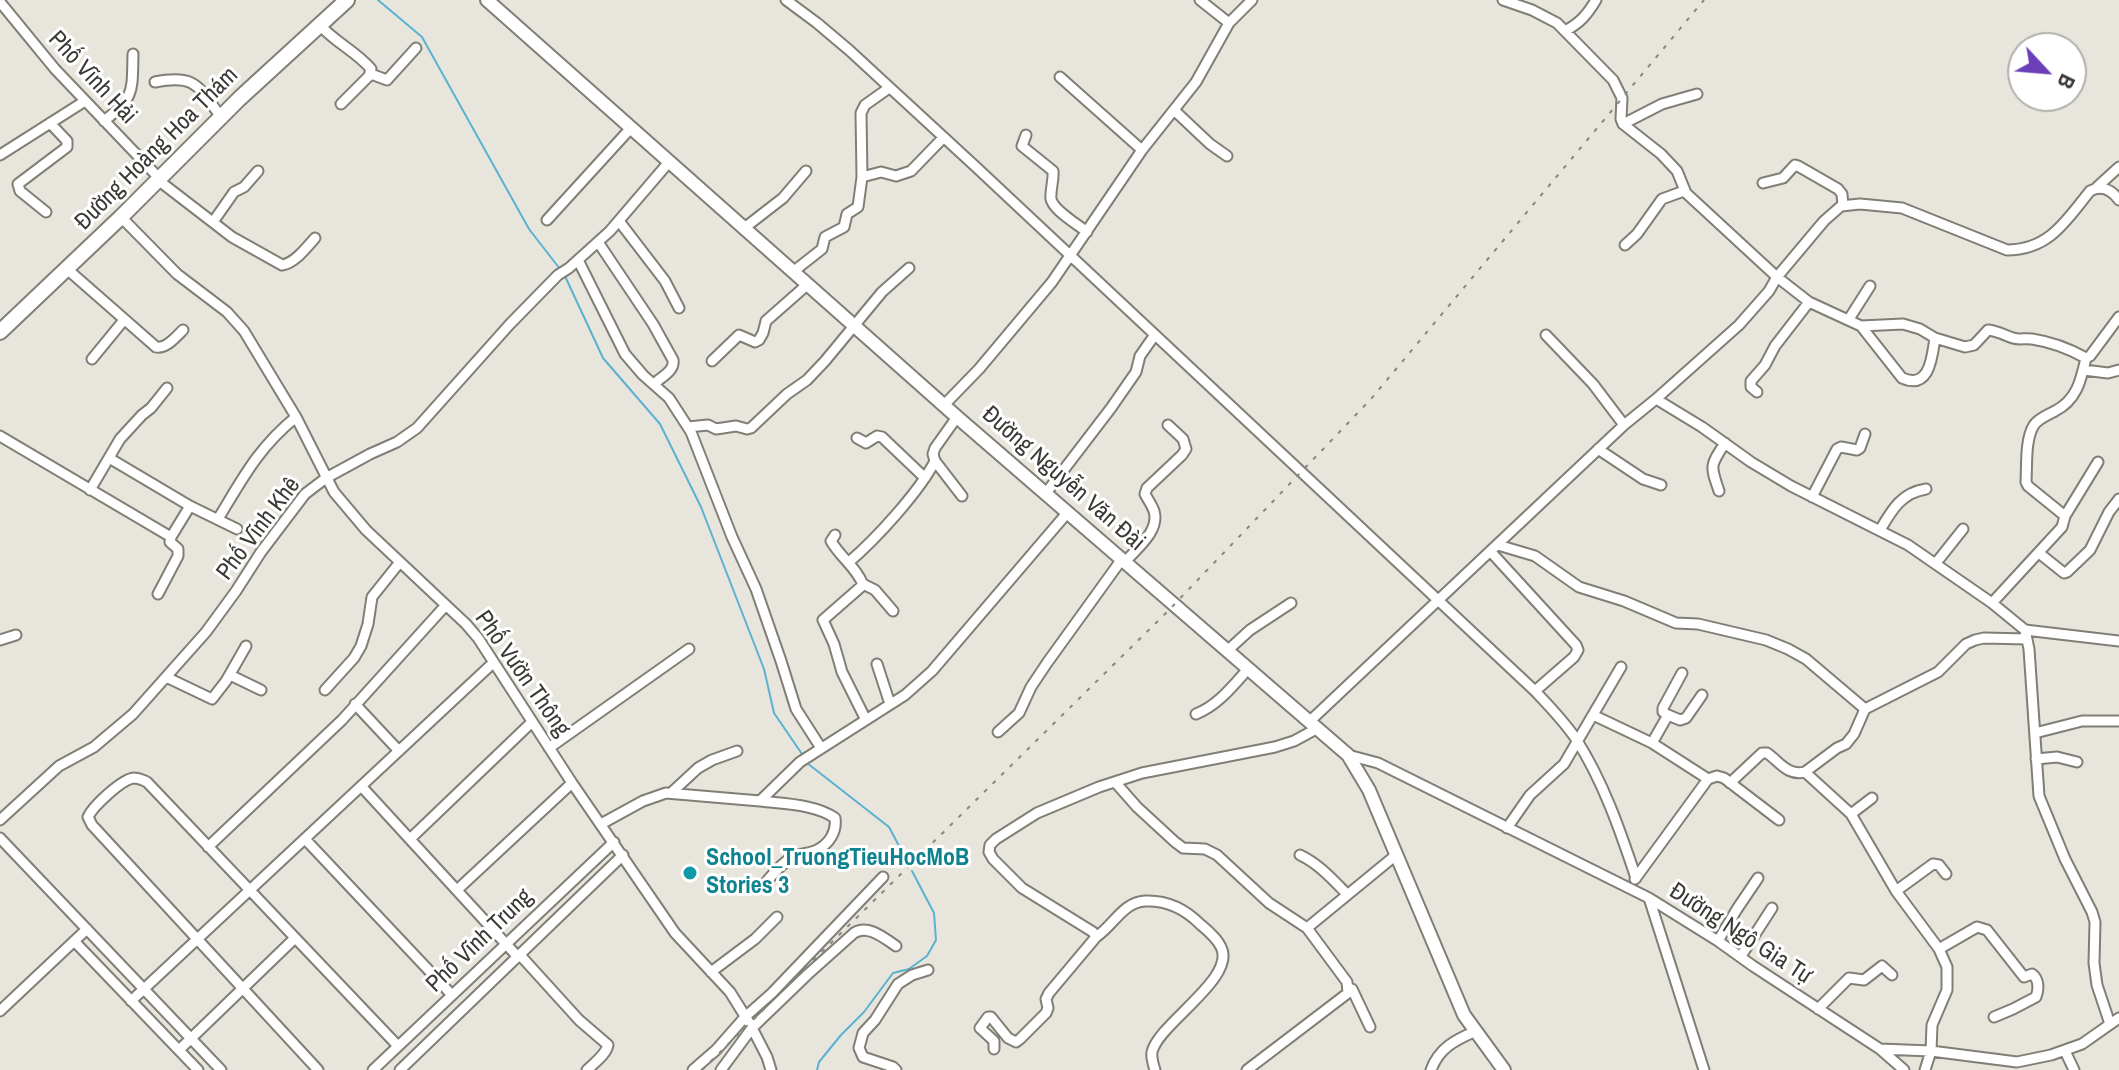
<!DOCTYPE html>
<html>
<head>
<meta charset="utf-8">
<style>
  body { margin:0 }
  #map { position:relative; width:2119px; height:1070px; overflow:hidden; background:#e8e6dc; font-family:"Archivo Narrow",sans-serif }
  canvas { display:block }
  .north { position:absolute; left:2007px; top:32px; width:80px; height:80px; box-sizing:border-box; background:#fff; border:2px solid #b0b0ae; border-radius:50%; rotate:116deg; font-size:22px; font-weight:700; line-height:32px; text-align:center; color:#3a3935 }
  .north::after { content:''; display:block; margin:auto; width:28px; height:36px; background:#6c40b8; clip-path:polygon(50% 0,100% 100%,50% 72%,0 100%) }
</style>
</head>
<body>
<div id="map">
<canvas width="2119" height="1070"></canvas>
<div class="north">B</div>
</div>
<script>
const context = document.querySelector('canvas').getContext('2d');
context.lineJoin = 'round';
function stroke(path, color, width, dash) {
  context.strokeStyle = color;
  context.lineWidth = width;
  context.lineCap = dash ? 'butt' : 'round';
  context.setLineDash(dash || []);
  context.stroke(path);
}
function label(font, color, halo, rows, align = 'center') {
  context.font = font + ' "Archivo Narrow",sans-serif';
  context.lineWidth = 6;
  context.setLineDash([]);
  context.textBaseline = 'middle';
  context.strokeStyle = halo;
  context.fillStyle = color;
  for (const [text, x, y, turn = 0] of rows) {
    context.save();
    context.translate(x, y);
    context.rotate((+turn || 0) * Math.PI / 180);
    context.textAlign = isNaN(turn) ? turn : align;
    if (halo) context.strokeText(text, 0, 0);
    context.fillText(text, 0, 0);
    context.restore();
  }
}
stroke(new Path2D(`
  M378,0L422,37L529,229L560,269
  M564,274L603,358L660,424L701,507L764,669L774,713L804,757
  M807,763L889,827L907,861
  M817,1070L819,1062L841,1035L864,1012L893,973L909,969L927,956L936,940L934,913L912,871`), '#5bb1d1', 2);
const minor = new Path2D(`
  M786,0L817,23L849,50L976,167L1535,691C1549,706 1564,721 1576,739C1603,781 1620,830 1636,878
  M1200,0L1229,23
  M1503,0L1532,10L1557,23L1613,80L1622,98L1621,119L1623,124L1661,154L1677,171L1686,193L1777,277L1809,302L1861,326L1903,324L1920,329L1935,338L1965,347L1974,345L1988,330C1998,331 2004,335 2013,338C2019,340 2025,338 2032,339C2052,342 2068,348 2086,358L2090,356L2119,317
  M0,2L55,69L159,178
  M319,24C334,42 356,51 371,69L369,76L341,104
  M1565,31C1580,23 1587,15 1596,0
  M371,74L387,80L416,48
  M1060,77L1142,150
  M155,82C196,74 198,86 221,117
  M1175,111L1210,144L1227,156
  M104,121C135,97 132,92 133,54
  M1623,124L1662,104L1697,94
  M1026,135L1022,146L1053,171C1054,180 1050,190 1051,199C1053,210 1077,224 1087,232
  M0,155L85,101
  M862,177L881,172L896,176L911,171L943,138
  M158,180L232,237L282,265C295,263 306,248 315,238
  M1763,183L1783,178L1795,165L1798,166L1838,189L1842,194L1843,206
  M2097,187L2119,167
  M46,212L20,191L18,184L67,147V141L50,123
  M121,217L177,274L227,312L244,331L296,417L334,492L366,530L466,624L478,638L572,783L675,933L730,992L750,1024L767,1057L771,1070
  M547,220L630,129
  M619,221L665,281L679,308
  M213,222L234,192L244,187L258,171
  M743,229L783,198L806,171
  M598,242L653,324L673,360C675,371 661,377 654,384
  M1625,245L1637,234L1662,199L1684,191
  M578,260L625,354L643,375L669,398L691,432L732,537L756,589L781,661L796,709L821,748
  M67,269L156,347C166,349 176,337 183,330
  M794,271L822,249L825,237L844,227L847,214L858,207L862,177L861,113L865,105L889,88
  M1849,319L1870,286
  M1861,326L1902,378C1930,390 1932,357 1935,338
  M1546,335L1593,384L1624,425
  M92,359L124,320
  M712,361L739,335L755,342L759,340L763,333L766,321L808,284
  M2084,370L2108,373L2119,370
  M1757,392L1751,387V381L1765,365L1775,346L1809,302
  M1656,399L1739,325L1769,291L1777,277L1824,221L1841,206L1860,204L1902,208L2007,250C2049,250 2066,221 2090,191C2101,185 2111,189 2119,200
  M945,404L979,369L1052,282L1142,150L1196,82L1229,23L1252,0
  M688,427L708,425L716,429L736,426L747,429L751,428L787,394L807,380L825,361L882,292L909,268
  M0,436L171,537
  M857,438L866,443L877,436L882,437L925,478
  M1598,449L1643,479L1661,485
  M109,458L190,506L237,529
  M935,461L962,496
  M90,490L120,439L142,415L151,408L167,388
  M1719,491C1710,465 1710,466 1725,443
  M1046,493L1111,408L1136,372L1140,356L1154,336
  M1812,497L1837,449L1841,447L1857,450L1860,448L1865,434
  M2065,516L2098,462
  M218,519C243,478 258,448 296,417
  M1880,530C1892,510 1901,493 1926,489
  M835,535L831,541C840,557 857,568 863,585L823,620L834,644L842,672L866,720
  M1498,545L1535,556L1579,587L1624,601L1676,623L1698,624L1766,640L1788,649L1806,659L1865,709
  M1491,552L1576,645L1578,650L1574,657L1535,691
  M2039,553L2064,573L2067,572L2090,550L2109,512L2119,499
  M849,562C876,539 919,492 935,461L933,454L935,448L957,417
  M1125,562C1137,548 1160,531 1154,511C1152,505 1148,500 1145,494L1147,488L1182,455L1186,449L1183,439L1168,425
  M1936,563L1963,529
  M863,584L875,590L893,611
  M158,594L178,556V549L170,542L171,537L190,506
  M1992,603L2062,527L2065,516L2028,486L2026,482C2027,465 2025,439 2034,425C2039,418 2048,415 2055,411C2077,400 2081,380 2086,358
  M2025,630L2119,641
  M0,640L16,635
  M1227,651L1250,630L1291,603
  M877,664L890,704
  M230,675L261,690
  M166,677L212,699L226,681L246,646
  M325,690L354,658L361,646L368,624L372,597L400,562
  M355,704L399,751
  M1196,714C1218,705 1232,687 1248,669
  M1593,715L1652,743L1708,779L1717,776L1724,778L1779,820
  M1668,715L1680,720L1686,718L1702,695
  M1310,721L1624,425L1656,399L1702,427L1751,462L1791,486L1908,545L1992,603L2025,630L2029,649L2039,796L2065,859L2092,912L2095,922L2094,963L2097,985L2110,1024
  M998,732L1019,713L1031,687L1047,663L1122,559
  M2035,733L2082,721H2119
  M1652,743L1668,715L1663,712V708L1682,673
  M549,748L689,649
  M1348,755L1378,763L1649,898L1718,941L1753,966L1880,1049L1931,1051L2017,1062L2051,1055L2082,1044L2119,1018
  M2036,759L2057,757L2077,762
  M1115,782L1137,807L1175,842L1183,848L1205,849L1217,855L1269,903L1307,928
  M1730,783L1762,753H1767C1780,762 1787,776 1805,772
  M362,787L518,957
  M671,793L698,768L712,760L737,751
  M760,801C784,804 815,804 835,818C837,832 829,844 817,850C809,854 799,853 791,858C782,863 774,873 767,881
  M1851,814L1872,798
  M0,820L59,766L94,747L133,714L206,632L236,591L261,552L305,494L326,478L370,454L397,442L417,428L510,324L558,275L569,268L610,231L669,162
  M601,824L643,801L666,793L760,801L800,762L905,695L932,671L1068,512
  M1507,828L1530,795L1564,764L1621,667
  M0,838L221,1070
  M305,839L452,995
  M410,839L532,722
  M208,847L342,720L446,605
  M1300,855C1319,864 1332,879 1347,894
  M1635,879L1708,779
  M457,890L572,783
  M1896,891L1933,864L1939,865L1946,874
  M1649,898L1704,1070
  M1096,937C1113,926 1123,902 1145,901C1167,900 1185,909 1200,924C1207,930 1217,938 1221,947C1237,978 1158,1024 1152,1052C1151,1058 1153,1064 1155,1070
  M74,941L198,1070
  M1718,941L1737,909L1758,878
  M1939,949L1977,927L1987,930L2024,977L2032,974C2039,979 2039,989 2036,997L2013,1009L1994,1017
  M520,955L579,1020L608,1045C606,1055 594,1063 587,1070
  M1741,956L1772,908
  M711,972L755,939L777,917
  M1348,988L1352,989L1370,1027
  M131,1001L493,663
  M1818,1009L1849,978L1864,980L1882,966L1892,975
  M0,1011L87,929
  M994,1049V1041L980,1028L988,1017H991L1008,1038L1016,1042L1020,1039L1046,1013L1048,1008L1046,999L1049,993L1096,937L1093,932L1022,888L993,859L989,852L990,845L996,839L1037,813L1099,787L1142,773L1275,747L1294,741L1318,728
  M1880,1049L1904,1070
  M179,1050L295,938
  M2065,1051L2074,1070
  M318,1070L92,825L88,817C93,806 122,779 134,778C140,778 142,780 147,782L398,1046
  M373,1070L614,842
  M400,1070L623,855
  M693,1070L716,1050L745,1017L772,993L883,877
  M721,1070L752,1028L807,975L854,933C868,924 884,938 896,946
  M896,1070L893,1067L863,1057L859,1048L863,1033L875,1020L898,984L912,975L928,970
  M1247,1070L1348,993L1347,982L1307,928L1396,855
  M1431,1070C1439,1048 1455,1040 1476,1031
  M1925,1070L1931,1051L1932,1025L1947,990V967L1939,949L1896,891L1851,814L1805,772L1837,748L1846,744L1854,734L1865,709L1938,672L1966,644L1975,640L1984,638L2027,639`);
const tertiary = new Path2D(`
  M487,0L957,417L1348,755L1369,790L1464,1015L1504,1070`);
const primary = new Path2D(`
  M0,332L121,217L240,98L347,0`);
stroke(minor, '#807e75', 13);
stroke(tertiary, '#807e75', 16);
stroke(primary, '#807e75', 18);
stroke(minor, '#fff', 9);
stroke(tertiary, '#fff', 12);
stroke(primary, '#fff', 14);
stroke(new Path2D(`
  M702,1070L1167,612L1371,399L1704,0`), '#87867f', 2, [4, 8]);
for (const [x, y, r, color] of [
  [690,873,8,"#0f9aa8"]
]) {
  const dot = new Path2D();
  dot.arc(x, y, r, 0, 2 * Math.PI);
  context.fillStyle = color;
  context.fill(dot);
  stroke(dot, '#fff', 3);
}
label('24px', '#3a3935', '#fff', [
  ["Phố Vĩnh Hải",92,78,47],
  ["Đường Hoàng Hoa Thám",157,149,-45],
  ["Đường Nguyễn Văn Đài",1063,479,41],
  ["Phố Vĩnh Khê",259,529,-53],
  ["Phố Vườn Thông",522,674,55],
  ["Đường Ngô Gia Tự",1740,934,33],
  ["Phố Vĩnh Trung",480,941,-44]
]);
label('bold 24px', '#0d838f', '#fff', [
  ["School_TruongTieuHocMoB",706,859],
  ["Stories 3",706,887]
], 'left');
</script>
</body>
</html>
